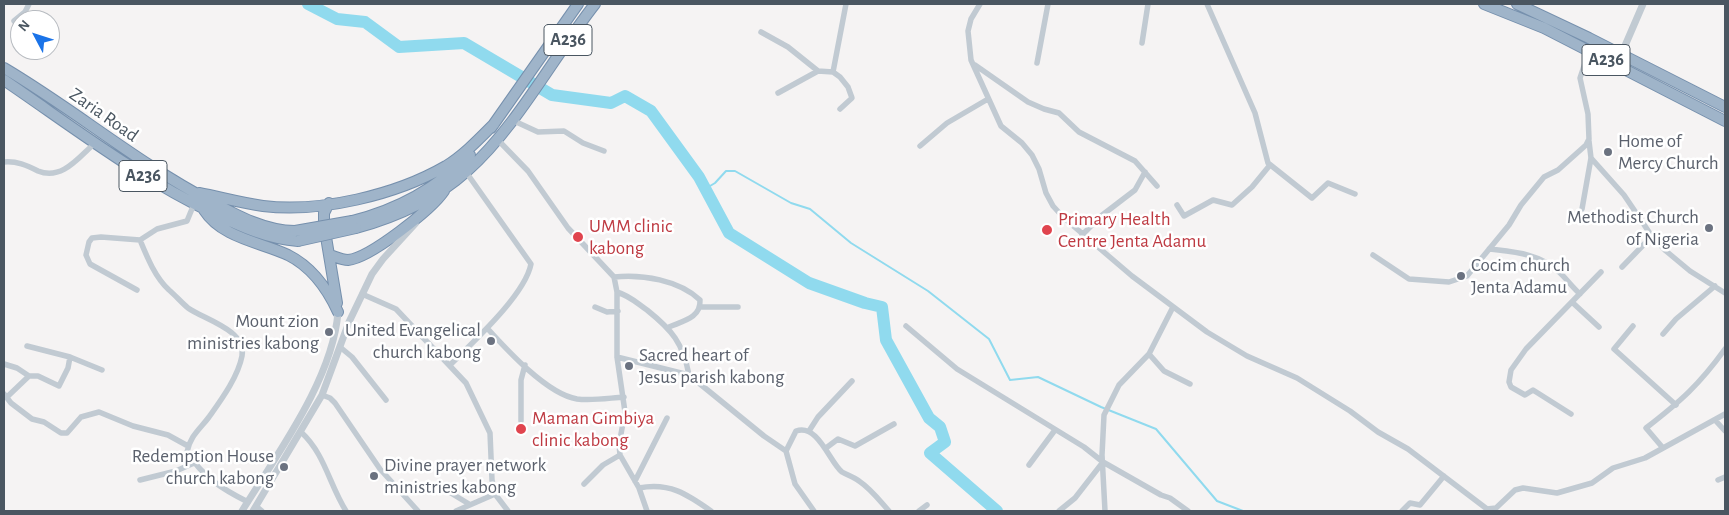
<!DOCTYPE html>
<html>
<head>
<meta charset="utf-8">
<style>
  body { margin:0 }
  #map { position:relative; width:1729px; height:515px; overflow:hidden; background:#f5f3f3; font-family:"Alegreya Sans",sans-serif }
  canvas { display:block }
  .frame { position:absolute; inset:0; border:5px solid #4a5661; pointer-events:none }
  .north { position:absolute; left:10px; top:10px; width:50px; height:50px; box-sizing:border-box; background:#fff; border:1px solid #b7bbc0; border-radius:50%; rotate:310deg; font-size:14px; font-weight:700; line-height:20px; text-align:center; color:#4a5661 }
  .north::after { content:''; display:block; margin:auto; width:18px; height:22px; background:#1a73e8; clip-path:polygon(50% 0,100% 100%,50% 72%,0 100%) }
</style>
</head>
<body>
<div id="map">
<canvas width="1729" height="515"></canvas>
<div class="frame"></div>
<div class="north">N</div>
</div>
<script>
const context = document.querySelector('canvas').getContext('2d');
context.lineJoin = 'round';
function stroke(path, color, width, dash) {
  context.strokeStyle = color;
  context.lineWidth = width;
  context.lineCap = dash ? 'butt' : 'round';
  context.setLineDash(dash || []);
  context.stroke(path);
}
function label(font, color, halo, rows, align = 'center') {
  context.font = font + ' "Alegreya Sans",sans-serif';
  context.lineWidth = 5;
  context.setLineDash([]);
  context.textBaseline = 'middle';
  context.strokeStyle = halo;
  context.fillStyle = color;
  for (const [text, x, y, turn = 0] of rows) {
    context.save();
    context.translate(x, y);
    context.rotate((+turn || 0) * Math.PI / 180);
    context.textAlign = isNaN(turn) ? turn : align;
    if (halo) context.strokeText(text, 0, 0);
    context.fillText(text, 0, 0);
    context.restore();
  }
}
stroke(new Path2D(`
  M705,189L715,183L726,171H735L791,203L810,209L851,243L928,291L989,339L1010,380L1038,377L1101,407L1156,429L1217,501L1243,511`), '#90daee', 2);
stroke(new Path2D(`
  M308,4L337,19L365,22L399,47L464,43L552,95L611,103L625,96L651,111L699,177L729,233L809,283L865,303L882,307L886,340L929,418L940,427L945,442L930,453L997,511`), '#90daee', 12);
const trunk = new Path2D(`
  M1484,4L1544,28L1725,121
  M1517,4L1589,38L1725,107
  M4,68C75,110 136,162 210,201C236,215 265,231 295,231
  M4,80C73,127 139,178 215,214C242,227 268,239 298,241
  M491,128L578,4
  M199,193C220,197 241,203 263,206C320,213 396,195 446,166C464,155 479,139 494,124
  M329,203L324,213V225L337,303
  M204,210C222,238 260,242 288,255C312,267 327,288 338,312
  M352,221C397,210 437,188 470,155
  M356,228C396,217 436,199 467,171C516,128 554,56 595,4
  M330,255C336,257 342,260 348,260C370,258 432,209 444,191`);
stroke(trunk, '#7690ad', 12);
stroke(new Path2D(`
  M980,4L971,19L968,31L971,60L1001,126L1022,143L1032,155L1039,169L1046,193L1053,206L1064,218L1132,276L1207,332L1247,356L1297,378L1350,411L1378,432L1408,449L1487,509L1496,508L1515,490L1523,488L1557,493L1592,483L1613,468L1645,458L1725,414
  M1207,4L1255,113L1268,163L1312,198L1328,183L1355,194
  M14,21L25,12L29,4
  M761,32L788,47L818,71L833,72L840,77L848,87L852,98L840,109
  M1142,43L1148,4
  M1037,63L1048,4
  M975,65L1028,102L1044,109L1059,113L1079,132L1135,161L1157,186
  M833,72L846,4
  M778,93L818,71
  M512,120L538,132L564,131L583,143L604,151
  M497,139L528,171L568,228L614,277L617,292V357L625,412L619,445L620,455L639,488L647,511
  M920,146L947,123L988,99
  M1591,158L1624,195L1651,235L1666,251L1690,271L1725,293
  M4,162C17,161 26,165 38,171C62,181 79,157 95,143
  M1177,205L1184,216L1213,200L1232,205L1252,187L1270,165
  M1582,209L1591,158L1589,141
  M1082,235L1101,216L1135,190L1145,172
  M140,240C147,257 155,277 169,290C175,295 182,303 188,308C203,319 247,330 242,356C238,377 221,400 209,417C200,429 190,436 187,452C203,477 222,489 248,502
  M1489,249C1514,252 1538,253 1558,271C1566,278 1572,287 1580,294
  M1373,255L1409,279L1449,282L1467,276L1509,225L1521,205L1544,177L1558,170L1586,145L1589,139L1588,114L1580,78L1589,51
  M1622,267L1652,236
  M614,277C642,274 679,280 700,300C701,318 683,321 669,327
  M137,290L90,264L86,255L89,242L92,238L101,237L140,240L157,229L187,221L194,204
  M617,292C630,296 637,303 647,310C672,330 683,343 689,375
  M362,294L396,309L466,383L490,433L492,480L495,494L508,511
  M1573,303L1599,327
  M595,307L607,312L618,311
  M700,307H738
  M906,326L957,369L1084,447L1103,462L1161,495L1170,498L1188,511
  M1633,326L1614,349L1676,405
  M487,328C507,350 547,394 577,399C592,401 609,398 624,397
  M1663,334L1676,319L1715,286
  M340,347L352,357L386,400
  M1149,354L1164,371L1190,384
  M70,357L102,370
  M617,357L689,375L764,436L786,451L795,484L814,511
  M4,364L17,368L29,376
  M450,365C473,342 525,295 531,264L466,172
  M4,394L11,403L32,419L44,422L61,433H67L81,417L99,412L133,426L168,435L188,446
  M322,395L330,398L335,403L380,469L418,511
  M7,397L29,376H38L59,386L68,368L70,357L27,346
  M1571,414L1533,390L1525,395L1511,387L1509,382L1511,370L1526,349L1601,272
  M1715,420L1725,431
  M521,421V380L525,365
  M809,431L818,417L852,381
  M301,432C325,454 329,484 346,511
  M826,448L838,439L855,446L894,424
  M1663,448L1646,428C1681,401 1699,385 1725,349
  M786,451L796,431C818,423 830,463 842,472C847,475 854,477 859,481C871,489 880,501 889,511
  M1029,465L1055,430
  M140,480L176,471L194,463
  M1718,480L1725,477
  M635,481L667,418
  M584,484L603,465L620,455
  M441,487L469,504
  M639,488C669,482 687,494 711,511
  M256,506L262,511
  M456,511L495,494
  M919,511L927,505
  M1059,511L1075,498L1103,462
  M1105,511L1102,455L1104,415L1119,385L1149,354L1173,307
  M1402,511L1410,503L1420,505L1444,476`), '#c1cad2', 5.5);
stroke(new Path2D(`
  M1621,55L1643,4
  M242,511C277,454 333,379 338,312
  M253,511L322,395L349,322L372,274L383,259L415,224`), '#c1cad2', 7);
stroke(trunk, '#9fb4c9', 10);
const trunkBridge = new Path2D(`
  M295,231L352,221
  M298,241L356,228`);
stroke(trunkBridge, '#7690ad', 12, []);
stroke(trunkBridge, '#9fb4c9', 10);
for (const [x, y, r, color] of [
  [1608,152,5,"#6b7280"],
  [1709,228,5,"#6b7280"],
  [1047,230,6,"#e0444e"],
  [578,237,6,"#e0444e"],
  [1461,276,5,"#6b7280"],
  [329,332,5,"#6b7280"],
  [491,341,5,"#6b7280"],
  [629,366,5,"#6b7280"],
  [521,429,6,"#e0444e"],
  [284,467,5,"#6b7280"],
  [374,476,5,"#6b7280"]
]) {
  const dot = new Path2D();
  dot.arc(x, y, r, 0, 2 * Math.PI);
  context.fillStyle = color;
  context.fill(dot);
  stroke(dot, '#fff', 2);
}
for (const [x, y, w] of [
  [568,40,48],
  [1606,60,48],
  [143,176,48]
]) {
  const box = new Path2D();
  box.roundRect(x - w / 2, y - 15.5, w, 31, 4);
  context.fillStyle = '#fff';
  context.fill(box);
  stroke(box, '#4a5661', 1);
}
label('bold 18px', '#4a5661', null, [
  ["A236",568,40],
  ["A236",1606,60],
  ["A236",143,176]
]);
label('19px', '#4a5661', '#fff', [
  ["Zaria Road",104,115,35]
]);
label('19px', '#5b616d', '#fff', [
  ["Home of",1618,141],
  ["Mercy Church",1618,163],
  ["Methodist Church",1699,217,"right"],
  ["of Nigeria",1699,239,"right"],
  ["Cocim church",1471,265],
  ["Jenta Adamu",1471,287],
  ["Mount zion",319,321,"right"],
  ["ministries kabong",319,343,"right"],
  ["United Evangelical",481,330,"right"],
  ["church kabong",481,352,"right"],
  ["Sacred heart of",639,355],
  ["Jesus parish kabong",639,377],
  ["Redemption House",274,456,"right"],
  ["church kabong",274,478,"right"],
  ["Divine prayer network",384,465],
  ["ministries kabong",384,487]
], 'left');
label('19px', '#be3a42', '#fff', [
  ["Primary Health",1058,219],
  ["Centre Jenta Adamu",1058,241],
  ["UMM clinic",589,226],
  ["kabong",589,248],
  ["Maman Gimbiya",532,418],
  ["clinic kabong",532,440]
], 'left');
</script>
</body>
</html>
